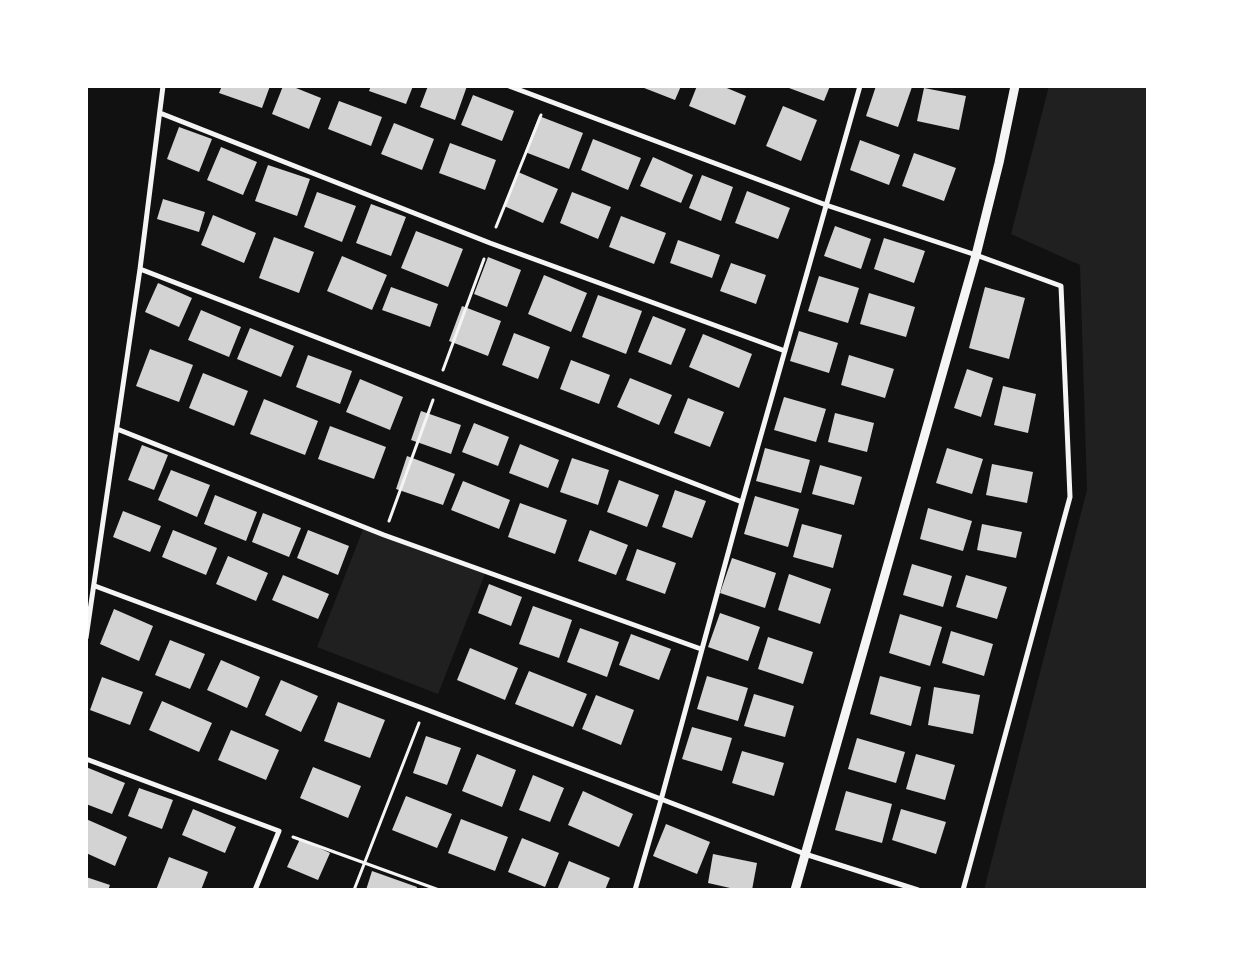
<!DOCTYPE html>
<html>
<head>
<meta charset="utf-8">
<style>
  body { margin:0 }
  #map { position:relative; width:1234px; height:976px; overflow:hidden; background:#111; font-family:"Varela Round",sans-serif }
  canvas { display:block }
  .frame { position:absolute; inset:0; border:88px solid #fff; pointer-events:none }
</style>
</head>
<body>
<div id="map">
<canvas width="1234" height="976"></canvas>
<div class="frame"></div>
</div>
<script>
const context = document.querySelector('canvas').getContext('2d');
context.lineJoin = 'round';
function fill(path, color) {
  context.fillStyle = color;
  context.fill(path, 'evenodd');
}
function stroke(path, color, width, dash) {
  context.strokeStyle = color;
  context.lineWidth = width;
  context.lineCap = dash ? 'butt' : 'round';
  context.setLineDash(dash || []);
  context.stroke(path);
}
fill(new Path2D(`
  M1049,86H1148V890H984L1087,490L1080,265L1011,234Z
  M364,527L485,574L438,694L317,647Z`), '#202020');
fill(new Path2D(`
  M222,86H270L262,108L219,93Z
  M283,86H291L321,98L309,129L272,114Z
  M371,86H413L406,104L369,91Z
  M428,86H467L455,120L420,107Z
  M639,86H681L675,100Z
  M697,86H722L746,96L735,125L689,106Z
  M790,86H830L824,101L789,88Z
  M876,86L912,87L898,127L866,116Z
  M924,88L966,96L959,130L917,121Z
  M473,95L514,111L502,141L461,125Z
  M339,101L382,117L371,146L328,129Z
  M783,106L817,120L801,161L766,146Z
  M539,116L583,133L569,169L525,152Z
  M394,123L434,139L422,170L381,154Z
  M179,127L212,139L199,172L167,159Z
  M593,139L641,158L628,190L581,170Z
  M860,140L900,155L889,185L850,170Z
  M450,143L496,160L485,190L439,173Z
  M221,147L257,162L243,195L207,180Z
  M914,153L956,168L944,201L902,186Z
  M653,157L693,175L681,203L640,186Z
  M268,165L310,179L297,216L255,201Z
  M518,172L558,189L543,223L504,206Z
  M702,175L733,187L721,221L689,208Z
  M747,191L790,208L778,239L735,223Z
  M317,192L356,206L342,242L304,227Z
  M572,192L611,207L598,239L560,223Z
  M163,199L205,212L199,232L157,219Z
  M371,204L406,217L391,256L356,243Z
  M213,215L256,233L244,263L201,245Z
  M621,216L666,233L654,264L609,247Z
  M835,226L871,239L861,269L824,256Z
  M416,231L463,249L448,287L401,268Z
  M274,237L314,252L299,293L259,278Z
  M884,238L925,251L914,283L874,269Z
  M678,240L720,255L712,278L670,263Z
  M342,256L387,275L372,310L327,291Z
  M488,257L521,270L507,307L474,294Z
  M731,263L766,275L756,304L720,291Z
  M544,275L587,293L571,332L528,314Z
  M819,276L859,288L848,323L808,311Z
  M158,283L192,298L179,327L145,312Z
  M391,287L438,304L430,327L382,310Z
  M985,287L1025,298L1009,359L969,348Z
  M869,293L915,307L906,337L860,324Z
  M598,295L642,311L626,354L582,337Z
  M462,306L501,321L488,356L449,341Z
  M201,310L241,327L229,357L188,340Z
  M653,316L686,329L671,365L638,352Z
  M250,328L294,346L281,377L237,359Z
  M799,331L838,343L829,373L790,361Z
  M514,333L550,347L538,379L502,365Z
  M703,334L752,354L739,388L689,367Z
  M150,349L193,365L179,402L136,386Z
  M308,355L352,371L340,404L296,387Z
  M849,355L894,369L885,398L841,385Z
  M571,360L610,375L599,404L560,389Z
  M967,369L993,378L981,417L954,408Z
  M203,373L248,391L234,426L189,408Z
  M630,378L672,395L659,425L617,407Z
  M360,379L403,397L390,430L346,412Z
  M1003,386L1036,394L1028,433L994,425Z
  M784,397L826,409L816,442L774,430Z
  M688,398L724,412L710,447L674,433Z
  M264,399L318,421L305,455L250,434Z
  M421,411L461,425L451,454L411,440Z
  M835,413L874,423L867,452L828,442Z
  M474,423L509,437L498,466L462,452Z
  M330,426L386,447L374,479L318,459Z
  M520,444L559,460L548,488L509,473Z
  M142,445L168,455L154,490L128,480Z
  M765,448L810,460L801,493L756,481Z
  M947,448L983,459L972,494L936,483Z
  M407,456L455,474L443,505L396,489Z
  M572,458L609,470L598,505L560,492Z
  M992,464L1033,472L1027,503L986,495Z
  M820,465L862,477L854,505L812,494Z
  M171,470L210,485L197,517L158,500Z
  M619,480L659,495L647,527L607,512Z
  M463,481L510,500L499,529L451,510Z
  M675,490L706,501L692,538L662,527Z
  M215,495L257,512L246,541L204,524Z
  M755,496L799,509L788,547L744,534Z
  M520,503L567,520L555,554L508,537Z
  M928,508L972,521L963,551L920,539Z
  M123,511L161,526L150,552L113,537Z
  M263,513L301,528L289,557L252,542Z
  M802,524L842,535L833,568L793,557Z
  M982,524L1022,532L1016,558L977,550Z
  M173,530L217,548L206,575L162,557Z
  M308,530L349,546L338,575L297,558Z
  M590,530L628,545L616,575L578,561Z
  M637,549L676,563L665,594L626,580Z
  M228,556L268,573L256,601L216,584Z
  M732,558L776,573L765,608L720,593Z
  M912,564L952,576L943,607L903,595Z
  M789,574L831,589L820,624L778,610Z
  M283,575L329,594L318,619L272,600Z
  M966,575L1007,587L997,619L956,607Z
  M489,584L522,597L511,626L478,613Z
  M533,606L572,620L559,658L519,644Z
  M114,609L153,626L139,661L100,644Z
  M720,613L760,627L748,661L708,647Z
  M900,614L942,627L930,666L889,653Z
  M580,628L619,642L607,677L567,662Z
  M951,631L993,644L984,676L942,663Z
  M631,634L671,649L659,680L619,665Z
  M768,637L813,652L803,684L758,669Z
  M170,640L205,654L190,689L155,675Z
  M470,648L518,668L505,700L457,680Z
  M221,660L260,677L247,708L207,690Z
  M529,671L587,694L573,727L515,704Z
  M707,676L748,688L738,721L697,709Z
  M880,676L921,687L911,726L870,714Z
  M102,677L143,692L130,725L90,710Z
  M281,680L318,696L301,732L265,715Z
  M934,687L980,695L973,734L928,725Z
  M754,694L794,706L785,737L744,726Z
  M596,695L634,710L621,745L582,729Z
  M162,701L212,723L199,752L149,730Z
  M338,702L385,720L370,758L324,741Z
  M692,727L732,738L722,771L682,759Z
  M231,730L279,750L266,780L218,760Z
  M426,736L461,748L447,785L413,773Z
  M857,738L905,752L896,783L848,769Z
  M742,751L784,763L774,796L732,783Z
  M477,754L516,770L502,807L462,791Z
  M916,754L955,765L945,800L906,789Z
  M86,767L125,783L112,814L86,804Z
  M313,767L361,786L348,818L300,798Z
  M533,775L564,788L550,822L519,810Z
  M139,788L173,800L162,829L128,816Z
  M583,791L633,814L619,847L568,825Z
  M846,791L892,804L882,843L835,830Z
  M406,796L452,814L437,848L392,830Z
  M193,809L236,827L225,853L182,835Z
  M901,809L946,822L936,854L892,840Z
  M86,819L127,837L115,866L86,853Z
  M461,819L508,837L495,871L448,853Z
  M666,824L710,842L697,874L653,856Z
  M522,838L559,853L545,887L508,872Z
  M300,839L330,853L318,880L287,867Z
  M713,854L757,863L752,890H739L708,883Z
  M169,857L208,872L201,890H156Z
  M569,861L610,878L605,890H557Z
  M372,871L417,887L416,890H366Z
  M86,877L110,885L108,890H86Z`), '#d3d3d3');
stroke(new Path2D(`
  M496,227L541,115
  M443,370L484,259
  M389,521L433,400
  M293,837L439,890
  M354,890L419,723`), '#f5f5f5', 3);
stroke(new Path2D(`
  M509,86L826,205L976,255L1061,286L1070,497L963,890
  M160,113L490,243L785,351
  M140,269L742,502
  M117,429L384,535L701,649
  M95,586L425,709L805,854L918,890
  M86,638L140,269L163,86
  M86,759L279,831L255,890
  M635,890L661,800L742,502L860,86`), '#f5f5f5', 5);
stroke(new Path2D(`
  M795,890L976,255L999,163L1015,86`), '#f5f5f5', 9);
</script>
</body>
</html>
